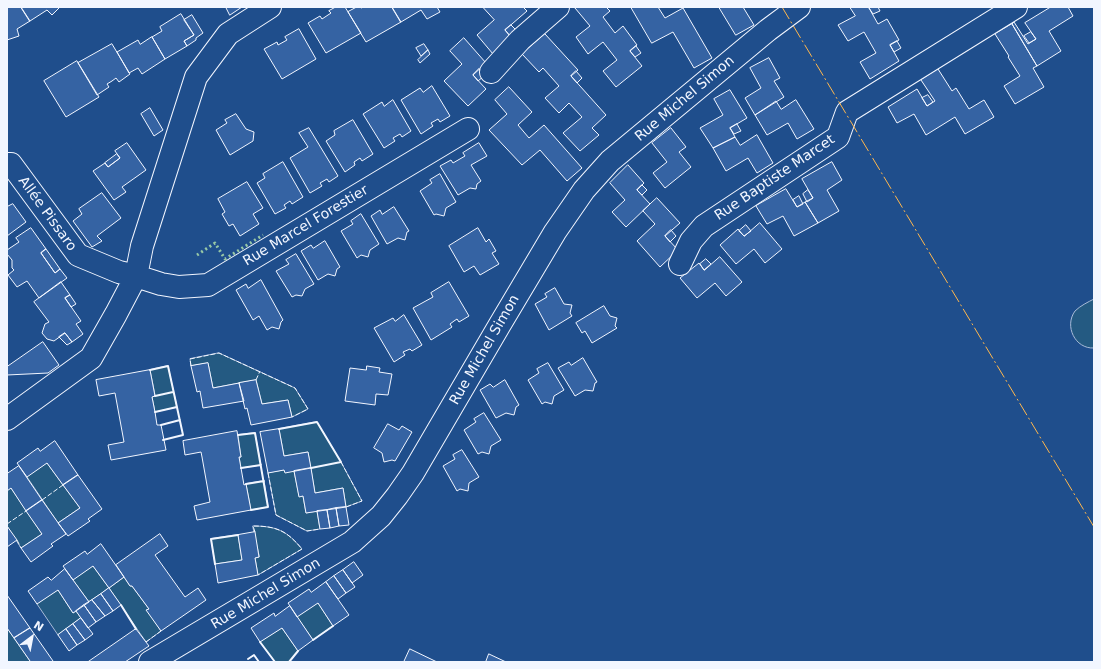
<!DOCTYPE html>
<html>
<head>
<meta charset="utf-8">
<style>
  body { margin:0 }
  #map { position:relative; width:1101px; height:669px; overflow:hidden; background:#1f4e8c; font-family:"DejaVu Sans",sans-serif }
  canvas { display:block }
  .frame { position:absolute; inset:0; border:8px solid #f2f6ff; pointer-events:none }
  .north { position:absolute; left:12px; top:617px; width:40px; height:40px; -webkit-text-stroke:3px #1f4e8c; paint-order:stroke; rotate:32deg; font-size:11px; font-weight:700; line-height:16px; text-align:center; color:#f2f6ff }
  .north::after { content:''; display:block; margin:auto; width:14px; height:18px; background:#f2f6ff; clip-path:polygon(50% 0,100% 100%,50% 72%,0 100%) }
</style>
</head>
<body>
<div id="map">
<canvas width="1101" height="669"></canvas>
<div class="frame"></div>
<div class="north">N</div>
</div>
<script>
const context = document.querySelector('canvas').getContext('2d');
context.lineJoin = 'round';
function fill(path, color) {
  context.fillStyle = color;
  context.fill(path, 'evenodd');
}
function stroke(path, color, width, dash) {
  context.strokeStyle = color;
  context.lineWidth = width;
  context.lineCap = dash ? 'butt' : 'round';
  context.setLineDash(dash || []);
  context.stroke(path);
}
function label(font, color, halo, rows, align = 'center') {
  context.font = font + ' "DejaVu Sans",sans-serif';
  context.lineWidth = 3;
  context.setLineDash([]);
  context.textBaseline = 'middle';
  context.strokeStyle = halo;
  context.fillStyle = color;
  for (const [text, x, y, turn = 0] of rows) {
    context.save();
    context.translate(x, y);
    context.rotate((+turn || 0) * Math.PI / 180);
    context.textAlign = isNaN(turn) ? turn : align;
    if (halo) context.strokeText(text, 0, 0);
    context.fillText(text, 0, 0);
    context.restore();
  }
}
const green = new Path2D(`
  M1094,299V348C1075,349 1064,326 1075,311C1080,306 1088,302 1094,299Z
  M219,353L295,388L308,409L292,417L288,400L262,404L256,380L213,388L208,363L191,366L190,359Z
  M168,366L177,407L155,412L152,397L155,395L150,370Z
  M317,422L341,462L362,501L346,507L343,488L315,493L308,452L284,456L279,429Z
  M255,433L261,465L241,468L239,457H241L238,435Z
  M47,463L80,508L58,523L27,477Z
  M284,470L294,471L299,496H303L306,513L317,511L320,529L307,531L276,515L268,473Z
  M264,481L268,507L251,510L246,484Z
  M11,488L42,534L21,548L7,526V491Z
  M253,526C277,526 287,531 302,549L258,575L255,558L259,557Z
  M238,535L242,560L215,564L211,539Z
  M93,566L109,588L124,577L130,586H132L149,609L147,610L161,631L146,642L109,588L89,602L73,580Z
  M58,590L73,613L76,611L81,618L58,635L37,604Z
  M318,603L333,626L313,640L297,617Z
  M7,628L30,661L28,662H7Z
  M282,628L298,651L289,662H275L260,642Z`);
fill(green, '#245a82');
stroke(green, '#a8bbd7', 1);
const building = new Path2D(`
  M7,7H21L30,21L17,29L19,36L7,40Z
  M21,7H60L52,15L47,10L30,21Z
  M226,7H242L230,15Z
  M336,7H345L361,33L326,53L308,23L320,16L322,19L331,13L329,11Z
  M357,7H361V8L364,7H392L401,22L366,42L348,12Z
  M392,7H437L440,12L427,19L421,10L401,22Z
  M483,7H523L527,11L505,30L511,37L493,54L477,35L494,20Z
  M576,7H606L610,11L603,17L615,33L623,26L637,45L630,51L642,66L616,87L603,71L617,60L603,42L588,54L576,37L590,26L575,8Z
  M631,7H658L665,18L683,8L712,58L694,68L673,32L652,43Z
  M719,7H743L754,25L736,35Z
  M850,7H870L869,8L878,24L887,19L899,40L890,45L899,61L870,79L860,62L876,53L864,32L848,41L838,25L855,16Z
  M870,7H878L880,11L873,14L869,8Z
  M1051,7H1068L1073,16L1049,31L1061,51L1037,66L1012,24L1014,22L1028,44L1036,39L1025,23Z
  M181,14L194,35L184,41L187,46L165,59L152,37L162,31L160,27Z
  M192,15L203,33L196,38V40L187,46L184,41L194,35L184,20Z
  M1012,24L1037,66L1033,68L1044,87L1015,104L1004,86L1020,76L1008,57L1009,56L995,34Z
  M511,25L517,31L510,36L505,30Z
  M299,29L316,59L282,79L264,49L277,42L278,45L287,40L285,37Z
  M1031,32L1036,39L1029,43L1024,36Z
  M545,34L578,70L571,76L606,115L592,128L599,135L580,151L563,133L582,117L569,103L559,113L545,98L559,86L543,68L539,72L522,54Z
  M152,37L165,59L142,74L138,68L129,73L117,52L138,40L140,44Z
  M464,38L486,63L473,75L486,89L468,106L444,81L462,64L450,51Z
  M897,41L901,48L894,52L890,45Z
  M112,44L130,74L119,82L116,78L112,81L107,84L109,87L97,95L78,63Z
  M424,44L428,50L421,56L416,48Z
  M636,46L641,53L635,57L630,51Z
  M428,50L430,54L420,63L418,60Z
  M769,58L780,78L774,81L784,97L755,115L745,98L761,88L750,68Z
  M77,61L99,97L66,117L44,81Z
  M479,69L484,76L478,81L473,75Z
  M938,69L952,91L956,88L969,109L984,100L994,117L965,134L955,117L926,135L914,114L897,123L888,107L917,89L927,106L935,101L921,80Z
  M576,71L582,78L577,83L571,76Z
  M432,86L450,116L440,122L438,119L431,123L433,126L421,134L401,100L420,88L423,92Z
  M509,87L532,112L518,125L529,138L544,125L582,168L567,181L540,150L522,165L489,130L507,114L495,100Z
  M730,90L747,118L730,128L735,137L713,148L700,128L723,115L714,99Z
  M928,95L933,102L927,106L922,98Z
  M393,100L411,131L402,137L400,134L393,138L395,141L384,148L363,114L382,102L384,106Z
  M796,100L814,129L797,139L788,123L767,135L755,115L776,101L781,109Z
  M150,108L163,130L154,136L141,114Z
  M236,114L246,129L254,132L253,141L230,155L216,130L227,123L225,120Z
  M353,120L373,154L362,161L360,158L354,162L355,165L345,172L326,141L335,135L334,131Z
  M737,124L741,131L734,134L730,128Z
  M309,128L338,176L329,182L327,179L320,183L322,186L310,193L290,158L308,147L299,133Z
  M671,128L686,147L679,152L691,167L665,188L653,173L667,162L652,143Z
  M757,135L773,163L757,173L748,158L726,171L713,148L735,137L740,145Z
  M127,143L146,170L122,187L126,192L114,200L93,171L105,163L108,167L120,158L115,151Z
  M479,143L487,156L471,165L481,181L477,184L476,189L470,188L458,195L440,166L451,160L453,163L465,156L463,153Z
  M117,154L120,158L108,167L105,163Z
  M283,162L303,197L292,204L290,201L284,205L286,208L275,214L257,183L265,178L263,174Z
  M832,162L842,180L827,190L839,211L818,223L805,202L813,198L802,179Z
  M628,165L644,183L637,190L650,204L626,227L612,212L625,200L610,183Z
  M440,174L456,202L446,208L444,216L436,214L434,215L420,191L432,183L430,180Z
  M247,182L263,208L253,214L259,224L240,236L233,224L229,226L222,214L225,212L218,199Z
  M642,185L647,190L642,195L637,190Z
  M786,189L797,207L805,202L818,223L794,236L783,216L767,224L756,206Z
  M808,190L813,198L807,202L803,194Z
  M102,193L121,218L97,236L102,241L92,247L73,221L82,214L79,209Z
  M799,196L803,204L797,207L793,200Z
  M657,198L680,223L665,236L678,250L660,267L637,241L655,224L643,211Z
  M13,204L26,222L7,236V207Z
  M394,207L409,231L407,232L405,240L398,238L387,244L371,216L380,210L382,214Z
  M361,214L379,244L370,250L368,257L361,255L357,258L341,231L353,224L351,221Z
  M760,223L782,249L765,263L754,249L736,264L720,245L738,229L744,236Z
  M746,225L751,231L744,236L739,231Z
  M31,228L46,249L41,253L55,273L60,269L67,278L39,298L27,281L17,287L8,275L14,270L12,268V260L7,254V250L19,242L16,238Z
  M478,228L486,242L489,239L496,251L492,253L499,264L480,275L474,266L464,272L449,246Z
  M671,230L676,236L670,242L665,236Z
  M325,241L340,267L337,269L335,276L328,274L318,280L301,251L311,245L313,248Z
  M46,249L60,269L55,273L41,253Z
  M296,254L314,284L305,289L302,296L296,295L292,297L276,271L289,264L286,260Z
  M720,257L742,282L726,296L715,283L697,298L680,278L699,263L704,270Z
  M706,259L711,264L704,270L700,264Z
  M261,280L283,320L281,322L279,329L272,327L267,330L259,316L253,320L236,290L246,284L248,288Z
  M61,282L70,295L65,298L81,321L76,324L83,334L72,342L65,333L54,341L47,339L42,333L45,324L49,322L34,302Z
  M449,282L469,316L459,322L457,319L454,321L450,324L452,327L431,340L413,308L433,297L431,293Z
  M555,288L564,304L572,305L570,313L572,316L549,330L535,304L547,297L545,294Z
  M70,295L76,304L71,307L65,298Z
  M604,306L610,316L617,318L615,326L617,328L592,343L585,331L582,333L576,323Z
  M404,315L422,345L412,351L410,349L403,352L405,355L394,362L374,328L393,318L395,321Z
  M65,333L72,342L67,345L59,337Z
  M43,342L59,365L48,373L7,375V367Z
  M583,358L597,382L595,383L593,391L585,390L575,396L558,368L569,362L571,365Z
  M208,363L213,388L239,383L244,401L203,408L200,391L197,392L191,366Z
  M548,363L564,390L554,396L552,404L545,402L542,404L528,380L539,373L537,369Z
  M367,366L380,368L379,372L392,374L388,395L376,394L375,405L345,401L350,368L366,370Z
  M150,370L155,396L152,397L155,412L157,425H161L166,450L111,460L108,445L124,442L115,393L99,396L96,380Z
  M256,380L262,404L288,400L292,417L251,425L247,408L245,409L239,383Z
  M505,380L519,405L516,407L514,415L506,413L496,418L480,390L490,384L493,387Z
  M484,413L501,440L491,446L489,454L482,452L478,454L464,430L476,422L474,419Z
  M388,424L399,430L402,426L412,432L395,461L392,460L384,462L382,453L374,448Z
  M279,429L284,456L308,452L311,468L285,473L284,470L268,473L260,432Z
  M237,431L241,457H239L241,468L244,485L246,484L251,510L197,520L194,506L210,502L202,457L201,452L185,455L183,441Z
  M55,441L78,475L63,485L47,463L27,477L17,463L38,448L40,451Z
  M462,450L479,477L469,483L468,491L460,489L457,491L443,466L455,459L453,455Z
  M19,466L42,500L26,511L11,488L7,491V474Z
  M311,468L315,493L343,488L346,507L306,513L303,496L299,497L294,471Z
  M78,475L102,509L88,519L90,521L68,536L58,523L80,508L63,485Z
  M42,500L66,534L51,544L53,546L31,562L21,548L42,534L26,511Z
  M346,507L349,525L339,526L336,508Z
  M336,508L339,526L330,528L327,510Z
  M327,510L330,528L320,529L317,511Z
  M7,526L17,540L7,547Z
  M255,532L259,557L255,558L258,575L218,583L215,564L242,560L238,535Z
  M160,534L168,546L155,555L185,597L198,588L206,600L161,631L146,610L149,609L132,586H130L116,565Z
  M101,544L124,577L109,588L93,566L73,580L63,566L85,551L87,554Z
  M354,562L363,575L352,583L343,570Z
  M65,569L89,602L73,613L58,590L37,604L28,591L48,577L51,580Z
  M343,570L355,587L346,593L334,576Z
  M334,576L346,593L338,599L326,582Z
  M326,582L349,615L333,626L318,603L297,617L288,603L309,589L311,592Z
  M109,588L121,605L113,611L101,594Z
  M101,594L113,611L105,616L92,600Z
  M7,595L30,628L14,638L7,628Z
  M92,600L105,616L96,622L84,605Z
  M84,605L96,622L88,628L76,611Z
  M290,606L313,640L298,651L282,628L260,642L251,628L274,613L275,616Z
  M81,618L93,634L85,640L73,624Z
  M73,624L85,640L77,645L66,629Z
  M30,628L53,661L52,662H28L30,661L14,638Z
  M66,629L77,645L69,651L58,635Z
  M136,629L149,646L125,662H88Z
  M410,649L437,662H404Z
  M489,654L506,662H486Z`);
fill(building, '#3563a3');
stroke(building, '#f2f6ff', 1);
const minor = new Path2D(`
  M491,72L520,40L558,7
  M7,164H11L78,255L119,272L136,276L161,284L179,287L208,285L468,129
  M680,264L691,241L704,226L838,137L847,112L1016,7
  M7,419L91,358L116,314L136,276L142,246L196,77L228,34L270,7
  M150,662L352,542L381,516L397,496L413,473L499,326L555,232L584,190L610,161L768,30L799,7`);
stroke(minor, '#f2f6ff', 24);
stroke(minor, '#1f4e8c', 22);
stroke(new Path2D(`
  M197,255L215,243L225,259L263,235`), '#97c8a6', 3, [2, 3]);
stroke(new Path2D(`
  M191,366L190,359L219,353L295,388L308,409L292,417
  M256,380L260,371
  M341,462L362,501L346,507
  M268,473L276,515L307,531L320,529
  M42,500L63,485
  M7,524L26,511
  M255,532L253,526C277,526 287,531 302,549L258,575
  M17,540L21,548
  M146,642L161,631`), '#f2f6ff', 1, [5, 2]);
stroke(new Path2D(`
  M150,370L168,366L183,435L163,440
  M155,396L173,392
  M155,412L177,407
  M161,425L180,420
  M279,429L317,422L341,462L311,468
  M238,435L255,433L268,507L251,510
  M241,468L261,465
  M246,484L264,481
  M215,564L211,539L238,535
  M121,605L136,629
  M313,640L333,626
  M260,642L275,662
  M248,659L254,655L259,662
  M289,662L298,651`), '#f2f6ff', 2);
stroke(new Path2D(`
  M782,7L1094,527`), '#ffb74d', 1, [14, 3, 2, 3]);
label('14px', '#f2f6ff', '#1f4e8c', [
  ["Rue Michel Simon",685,99,-40],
  ["Rue Baptiste Marcet",775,178,-34],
  ["Allée Pissaro",47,214,54],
  ["Rue Marcel Forestier",306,226,-31],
  ["Rue Michel Simon",485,350,-60],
  ["Rue Michel Simon",266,594,-31]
]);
</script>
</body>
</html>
